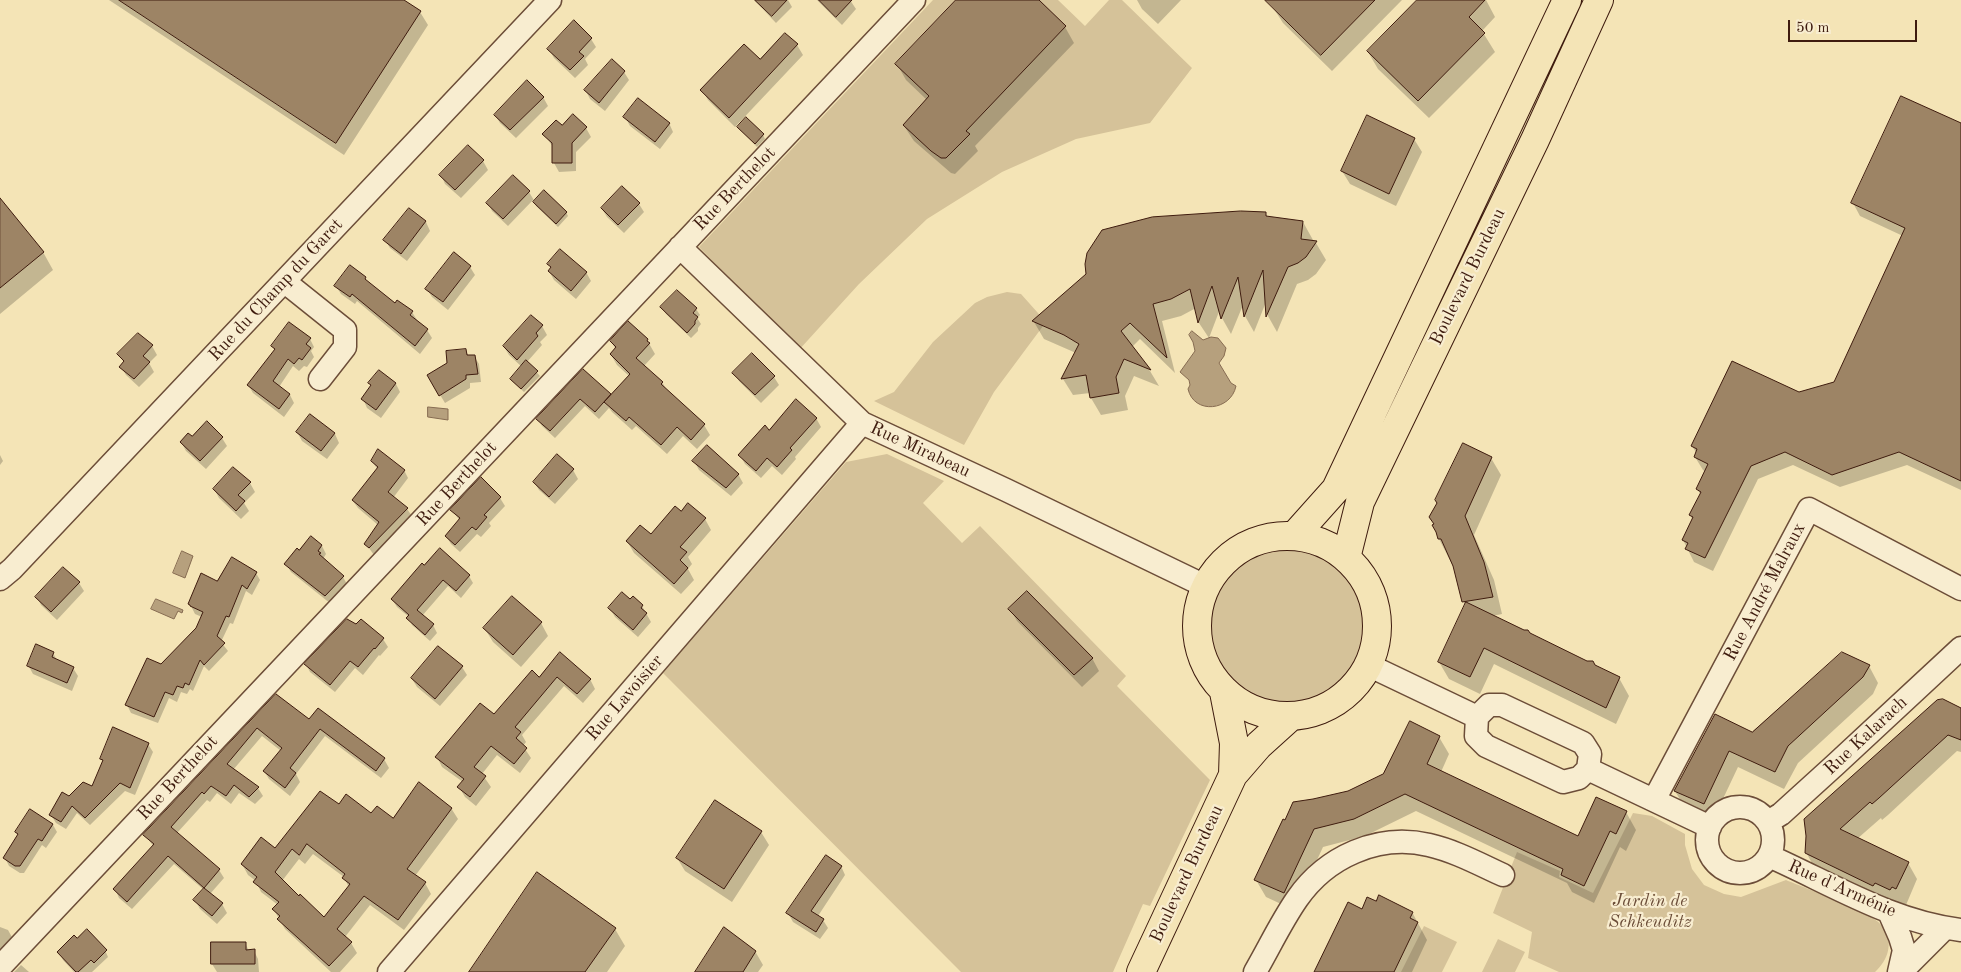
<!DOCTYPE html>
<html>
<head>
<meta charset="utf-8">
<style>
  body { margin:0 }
  #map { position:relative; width:1961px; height:972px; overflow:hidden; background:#f4e4b6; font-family:"Old Standard TT",serif }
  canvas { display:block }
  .scale { position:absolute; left:1788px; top:20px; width:129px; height:22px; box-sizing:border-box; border:2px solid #3e1b0e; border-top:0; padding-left:6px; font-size:15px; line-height:18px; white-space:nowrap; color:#3e1b0e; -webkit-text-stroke:4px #f8edd0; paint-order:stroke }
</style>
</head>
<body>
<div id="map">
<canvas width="1961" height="972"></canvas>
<div class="scale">50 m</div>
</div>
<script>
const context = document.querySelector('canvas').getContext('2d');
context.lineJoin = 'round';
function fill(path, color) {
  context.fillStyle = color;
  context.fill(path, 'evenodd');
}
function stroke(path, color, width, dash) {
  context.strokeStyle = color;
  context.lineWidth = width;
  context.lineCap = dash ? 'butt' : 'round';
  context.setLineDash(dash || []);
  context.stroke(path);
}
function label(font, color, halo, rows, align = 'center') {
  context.font = font + ' "Old Standard TT",serif';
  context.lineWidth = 4.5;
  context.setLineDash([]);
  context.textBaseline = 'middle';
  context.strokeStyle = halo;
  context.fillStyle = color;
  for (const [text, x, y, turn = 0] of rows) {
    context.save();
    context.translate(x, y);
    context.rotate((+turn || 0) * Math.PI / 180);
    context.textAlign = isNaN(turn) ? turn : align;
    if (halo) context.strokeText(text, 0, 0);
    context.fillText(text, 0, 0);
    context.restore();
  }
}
fill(new Path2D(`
  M933,0H1058L1085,26L1109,0H1122L1192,68L1150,123L1076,139L1002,172L927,219L859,284L798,351L699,247Z
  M1007,292L1021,294L1046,322L994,392L964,445L874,401L894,392L933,342L975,303L987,297Z
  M887,454L944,481L923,503L962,543L980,526L1126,676L1117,686L1210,780L1150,906L1143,904L1113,972H961L663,673L846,462Z
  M1209 626a78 78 0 1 1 156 0a78 78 0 1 1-156 0Z
  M1633,813L1652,816L1685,834V845L1692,869L1704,885L1724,894L1741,897L1786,880C1806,889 1873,911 1883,927C1894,943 1888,960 1875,972H1559L1528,958L1532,932L1493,913L1517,852L1560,871L1559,877L1593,893Z
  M1424,926L1457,942L1442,972H1401Z
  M1498,939L1525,952L1515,972H1482Z`), '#d5c299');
const water = new Path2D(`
  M1192,331L1203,340L1211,337L1218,338L1226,348L1224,356L1219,363L1231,383L1236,386C1231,411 1194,415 1188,389L1190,385L1189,380L1180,372L1195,351L1193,342L1189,335Z
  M428,407L448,409V420L428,417Z
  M182,551L193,556L185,578L173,573Z
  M156,599L183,610L182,613L178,611L174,619L151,609Z`);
fill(water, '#b6a07d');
stroke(water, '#866b51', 1);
fill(new Path2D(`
  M109,0H402L420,12L428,25L344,155Z
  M754,0H788L792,7L776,23Z
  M817,0H850L856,9L842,25Z
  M958,0H1037L1065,27L1074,43L975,146L978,151L955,174L951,173L914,141L904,126L927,100L906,80L897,64Z
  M1137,0H1181L1158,24L1142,9Z
  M1278,0H1402L1332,71L1283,23L1272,6Z
  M1419,0H1486L1495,17L1482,31L1495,52L1429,118L1378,69L1368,52Z
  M591,39L596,47L585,59L588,65L575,78L554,58L549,49Z
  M797,45L803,55L735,127L708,100L702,90Z
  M624,72L629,80L605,111L590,99L586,91Z
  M543,97L548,106L516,138L500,123L495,115Z
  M625,117L669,123L673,132L660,149L630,126Z
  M1961,124V490L1907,465L1840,487L1793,465L1758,479L1713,571L1694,562L1683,540L1693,520L1690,515L1701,495L1697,489L1706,472L1703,470L1695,457L1697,454L1692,446L1799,393L1835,383L1903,236L1860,216L1853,203Z
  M562,127L586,128L591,137L576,152V171L559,172L554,163L553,147L544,134Z
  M739,128L763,135L765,139L757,147Z
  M1414,139L1422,152L1396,206L1350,184L1342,171Z
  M483,161L488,170L461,198L445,184L441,175Z
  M529,192L535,202L566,212L568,216L558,227L536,206L533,200L508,226L492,211L488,203Z
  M0,200L43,252L53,270L0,314Z
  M639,204L644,212L624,233L607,217L602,209Z
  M409,209L426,222L430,231L407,261L390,248L385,240Z
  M1265,213L1268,218L1303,222L1313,240L1312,242L1316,243L1326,260L1316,274L1308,280L1297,284L1277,332L1268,316L1266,302L1254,332L1245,316L1243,305L1231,334L1222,318L1220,309L1209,338L1199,323L1196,308L1181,316L1162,321L1175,373L1140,339L1132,347L1150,371L1159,386L1134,376L1125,396L1128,410L1101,415L1091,398L1090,393L1073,395L1063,379L1076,353L1044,339L1034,322Z
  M549,264L586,272L591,281L576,299L554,280L549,271L551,269Z
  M470,267L475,275L448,310L432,297L427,289Z
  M365,278L369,284L395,304L412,312L417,320L427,330L432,338L420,354L357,301L355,304L341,294L336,286Z
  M677,292L696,309L700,315L697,318L701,324L698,328V331L691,338L666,314L662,308Z
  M542,326L547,335L540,342L542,345L527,362L540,376L524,392L511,380L522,367L509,355L504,347Z
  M310,339L314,347L311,351L314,357L307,367L304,366L299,371L293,366L279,387L290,395L294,403L284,417L253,393L248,385L275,351L272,346Z
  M647,340L655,354L644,366L662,382L668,392L704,425L710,435L697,449L683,436L667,454L636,426L632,430L612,412L609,408L599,419L585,406L555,438L542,426L538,419L583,371L611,397L629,376L617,365L611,355L616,350L611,341Z
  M152,346L157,355L149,363L154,372L139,387L126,375L121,367L124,363L119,354Z
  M465,350L469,356H474L479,364L481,382L470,383V388L445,403L428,375L448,364Z
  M379,371L396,384L400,392L381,418L367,408L363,399L372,386L370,383Z
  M734,373L774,377L779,385L761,403L739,381Z
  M310,416L335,434L339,443L327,459L302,441L297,432Z
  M816,418L821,427L795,457L796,459L782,475L772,466L761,478L745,464L740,455L769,431Z
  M192,438H222L227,446L206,469L186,451L181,442Z
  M0,455L3,461L0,465Z
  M557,456L573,470L578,479L555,504L539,490L534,482Z
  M1491,458L1501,475L1474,535L1494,580L1502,614L1492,616L1619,678L1629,696L1616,724L1494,664L1480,694L1449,679L1439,662L1465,606L1457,574L1439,539Z
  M372,461L404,470L408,478L393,498L407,509L412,516L374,555L366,544L378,525L358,508L353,501L378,470Z
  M694,461L738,474L743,483L731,496L699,470Z
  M233,469L250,483L255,492L244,503L249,511L241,519L219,498L214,489Z
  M500,498L505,506L489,523L491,526L481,537L477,534L460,552L451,544L446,536L460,521L452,510Z
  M681,513L705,519L711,530L688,557L692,564L688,569L694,580L681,594L634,553L627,541L651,536Z
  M322,546L326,554L323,559L343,577L348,586L331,604L291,572L286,564L300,552Z
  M423,565L469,576L473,583L461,598L448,586L422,616L433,625L437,633L430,641L412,625L409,617L397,607L392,599Z
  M256,573L260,580L252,595L246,591L233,624L230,623L221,642L228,651L209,671L204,666L193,691L190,689L187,694L181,692L177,702L169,698L158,723L131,713L127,705L197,629L202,617L195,614L190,604L217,583Z
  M79,583L84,591L57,620L41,605L37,597Z
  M642,606L651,622L638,637L615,617L610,608Z
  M1010,609L1092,658L1099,671L1082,687L1017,621Z
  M541,623L548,636L521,667L493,642L485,629Z
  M383,639L388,647L380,656L379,655L363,675L355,668L335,692L310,672L306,664Z
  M53,653L58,662L73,668L78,676L72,691L33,674L28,665Z
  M561,654L590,679L595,689L583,703L564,686L522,735L526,742L523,746L531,758L520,773L497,755L482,774L491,787L476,806L465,797L459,787L463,782L442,767L437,757L494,716L539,679Z
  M1869,666L1878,683L1873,694L1798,763L1784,789L1738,767L1713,820L1685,808L1675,791L1752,734Z
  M462,667L467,675L440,706L417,687L412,679Z
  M276,696L309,721L318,709L384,759L389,768L381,778L325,736L296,774L300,782L290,796L269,779L264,771L281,751L262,736L233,770L258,788L263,796L255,804L239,793L231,804L217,793L210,802L207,800L177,833L219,870L224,878L210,894L222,904L227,913L217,924L200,909L195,900L204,890L174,864L132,909L119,898L115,889L154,847L145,835Z
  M1961,709V752L1957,751L1888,815L1882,820L1881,818L1857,839L1908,863L1917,879L1906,905L1901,903L1900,906L1815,869L1806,852Z
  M1439,737L1449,754L1441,772L1578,838L1626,812L1636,830L1626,851L1620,847L1594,903L1572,892L1567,883L1416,811L1365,836L1323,847L1294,910L1266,897L1256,880L1348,792L1384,775Z
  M148,744L153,752L135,795L125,791L90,825L77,813L66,829L56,823L51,815L69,797L93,788L103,762L101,759Z
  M339,806L393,820L451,808L458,819L415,876L425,883L431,894L404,930L370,905L345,937L351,943L357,953L340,972H331L285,929L274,910L278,905L261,892L256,881L248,875L242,864L275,849ZM313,854L344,877L349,888L325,919L299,898L282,881L299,859L305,864Z
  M53,825L57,832L46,848L42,845L24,873H20L9,866L5,858L18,836L16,832Z
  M761,832L769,845L732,902L685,871L677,858Z
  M841,866L845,875L818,916L823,920L828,928L820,939L793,922L788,913Z
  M1363,910L1412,912L1427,940L1412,972H1315Z
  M0,927L8,930L13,939L0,952Z
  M615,929L625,946L607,972H471Z
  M77,940L104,948L108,957L92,972H74L63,960L59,952Z
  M245,943L249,951H254L258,959L259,972H217L212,964Z
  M755,951L763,965L758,972H697Z
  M21,965L29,972H14Z`), '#0003');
const building = new Path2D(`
  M119,0H404L421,11L336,143Z
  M755,0H787L772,16Z
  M819,0H852L836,17Z
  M956,0H1039L1066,26L966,131L970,134L946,158H941L931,151L903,125L929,96L895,64Z
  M1265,0H1375L1321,55Z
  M1417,0H1485L1469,17L1485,33L1418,101L1367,51Z
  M574,20L592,38L579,52L584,56L570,70L547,49Z
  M785,33L798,44L729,118L700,90L744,44L760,59Z
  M612,59L625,71L599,103L584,90Z
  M527,80L544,97L510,130L494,115Z
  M1901,96L1961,123V481L1899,452L1832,475L1785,452L1751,466L1705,558L1685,549L1688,543L1682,540L1693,517L1689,515L1701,492L1696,489L1708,464L1694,457L1697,449L1691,446L1732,361L1799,392L1834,382L1905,228L1851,203Z
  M638,98L670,123L655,142L623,117Z
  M573,114L587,127L572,143V163H552V143L542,134L556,120L562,125Z
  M1367,115L1415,138L1389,194L1341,171Z
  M746,117L764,134L755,144L737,127Z
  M468,145L484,160L455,190L439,175Z
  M513,175L530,191L503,219L486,203Z
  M622,186L640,203L618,225L601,208Z
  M544,190L567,212L556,224L533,202Z
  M0,198L44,252L0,288Z
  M409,208L426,221L401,254L383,240Z
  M1241,211L1266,212V216L1303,221L1301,239L1317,241L1306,257L1298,263L1288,267L1266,317L1263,270L1244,317L1238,277L1221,319L1212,286L1198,323L1190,289L1171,299L1153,304L1167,358L1130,323L1121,331L1151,370L1124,359L1116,377L1119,393L1090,398L1086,375L1061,379L1079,344L1064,335L1032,321L1086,274L1085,264L1087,253L1102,230L1152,217Z
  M560,249L587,272L571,291L548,271L551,267L547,264Z
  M454,252L471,266L443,302L425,289Z
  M350,265L366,277L365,279L395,303L397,300L413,311L410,315L428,329L415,346L352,294L350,297L334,286Z
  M677,290L697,308L693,313L698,317L695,321V324L687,333L660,307Z
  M531,315L543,325L536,333L538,336L517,360L503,346Z
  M628,321L648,339L647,341L650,343L636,358L663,382L661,384L705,424L691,440L677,427L661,445L629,417L626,421L604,402L630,374L610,354L616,347L610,341Z
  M289,322L311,338L306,344L311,348L302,360L299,358L294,364L288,359L273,381L290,394L279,409L247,385L275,349L271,346Z
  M138,333L153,345L143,356L150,362L134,379L119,367L124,361L117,354Z
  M466,349L467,355H475L478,374L466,375V379L439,396L427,375L447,363L446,351Z
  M752,353L775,376L755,395L732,373Z
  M526,360L538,371L521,389L510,379Z
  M583,369L611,394L595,412L580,399L550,431L536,419Z
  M379,370L396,383L376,410L361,399L371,385L368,383Z
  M796,399L817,418L790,448L792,450L777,467L767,458L756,471L738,455L765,425L769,430Z
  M310,414L335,433L321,451L296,432Z
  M207,421L223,437L200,461L180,442L188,433L192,436Z
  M1463,443L1492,457L1465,516L1484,562L1493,597L1462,602L1453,566L1441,539H1438L1436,532L1432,525L1434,524L1429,517L1437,503L1435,500Z
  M707,445L739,474L726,488L692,461Z
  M378,449L405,470L388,492L408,508L369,548L364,544L379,522L352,500L378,467L371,461Z
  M557,454L574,469L549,497L533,482Z
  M233,467L251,482L238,495L245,501L236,511L213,489Z
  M481,477L501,497L484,515L487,517L476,530L472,527L455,545L445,536L460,518L450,510Z
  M688,503L706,518L680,547L687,552L680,560L688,568L674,584L626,541L640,525L651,534L675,506L681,511Z
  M311,536L322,545L318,551L321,553L319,554L344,576L325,596L284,564L297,548L299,550Z
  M440,548L470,575L456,591L443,580L417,610L434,624L425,635L406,618L409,615L391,599L422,563L424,565Z
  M232,557L257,572L247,589L242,585L229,617L226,616L217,636L225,643L204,665L200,660L189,685L185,683L183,688L177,686L173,695L165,692L154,717L125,705L147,658L161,664L196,628L203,612L190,606V605L188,604L201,573L217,581Z
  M63,567L80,582L51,612L35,597Z
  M1027,591L1093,658L1074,675L1008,609Z
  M622,592L630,599L633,596L643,605L641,608L647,613L633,630L608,608Z
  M512,596L542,622L513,655L483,628Z
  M1466,602L1524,630H1528L1530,633L1587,661H1593L1595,665L1620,677L1606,708L1484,648L1470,677L1438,662Z
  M347,619L356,624L361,619L384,638L375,649L374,648L358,667L350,661L330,685L304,664Z
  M36,644L54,652L52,657L74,667L67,683L27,666Z
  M438,646L463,666L435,699L411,678Z
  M560,652L591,679L577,694L557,677L515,727L521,732L516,738L527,748L514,764L491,746L474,767L486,776L470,797L457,787L464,779L435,757L480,703L494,714L532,670L539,677Z
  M1842,652L1870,665L1863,677L1788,746L1775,772L1729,751L1704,804L1674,791L1715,714L1752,732Z
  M276,694L309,719L318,708L385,758L376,771L320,729L290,768L296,773L285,788L263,771L282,748L257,728L227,764L259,787L249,797L234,785L226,796L211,786L204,794L202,792L171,827L220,869L204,888L168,856L127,902L113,889L154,844L143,835Z
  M1943,699L1961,708V740L1948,735L1879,798L1872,804L1870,802L1840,829L1909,862L1896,889L1892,887L1890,890L1875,883L1873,886L1805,853L1806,836L1804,819L1937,700Z
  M1410,721L1440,736L1427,764L1578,836L1596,797L1627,811L1616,834L1610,831L1584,886L1561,875L1563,869L1405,794L1354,819L1314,829L1284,893L1254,880L1283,819L1285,820L1293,802L1313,799L1348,791L1383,774Z
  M113,727L149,743L130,788L120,783L85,818L72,806L61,822L49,815L62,792L69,796L83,782L92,786L103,760L100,759Z
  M419,782L452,808L407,869L426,882L398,920L364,896L337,929L352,942L329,966L277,919L280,916L272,909L279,902L253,882L257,877L241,864L261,837L275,848L320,791L339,804L346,794L371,813L377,806L393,818ZM307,844L345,874L342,878L350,884L324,917L300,894L299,896L275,872L292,849L299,855Z
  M715,800L762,831L724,889L676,858Z
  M30,809L53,824L42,841L38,839L20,866H15L3,858L18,834L15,832Z
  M826,855L842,866L811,911L824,919L816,932L786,913Z
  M537,872L616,928L585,972H469Z
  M204,888L223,903L212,916L193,900Z
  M1379,895L1413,912L1410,918L1418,922L1394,972H1314L1348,902L1362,909L1367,897L1376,901Z
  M724,927L756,951L743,972H695Z
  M87,929L107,950L94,963L91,960L78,972H76L57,952L74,935L77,938Z
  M211,942H246V950L255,949V964H211Z`);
fill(building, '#9d8465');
stroke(building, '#3e1b0e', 1);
const minor = new Path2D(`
  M680,247L862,423L1006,490L1205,586
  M285,282L345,330V347L320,379
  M0,579L12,569L550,0
  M1368,665L1477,717
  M1489,705H1502L1583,743L1590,754L1588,769L1579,778L1563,782L1486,746L1476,736L1477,717Z
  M1588,769L1710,827
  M1654,800L1809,509L1961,589
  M1707 840a33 33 0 1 1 66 0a33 33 0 1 1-66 0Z
  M1768,822L1781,814L1835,765L1961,648
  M1769,856C1832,884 1892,922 1961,930
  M1889,912L1900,937L1904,950L1899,972
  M0,967L914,0
  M389,972L862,423
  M1255,972C1269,948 1281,922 1297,899C1326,857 1378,833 1429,845C1455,851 1479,864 1503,875
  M1901,972L1945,928`);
const major = new Path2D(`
  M1197 626a90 90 0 1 1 180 0a90 90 0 1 1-180 0Z
  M1294,536L1336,489L1567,0
  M1346,558L1360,502L1535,140L1599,0
  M1224,692L1234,743L1233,775
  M1141,972L1233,775L1259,745L1290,717`);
stroke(minor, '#6c4d38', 25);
stroke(major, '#3e1b0e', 30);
stroke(minor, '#f8edd0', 22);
stroke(major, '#f4e4b6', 28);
label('18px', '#3e1b0e', '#f8edd0', [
  ["Rue Berthelot",735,189,-46],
  ["Boulevard Burdeau",1468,277,-64],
  ["Rue du Champ du Garet",276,290,-47],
  ["Rue Mirabeau",920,450,25],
  ["Rue Berthelot",457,484,-47],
  ["Rue André Malraux",1765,592,-62],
  ["Rue Lavoisier",625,698,-49],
  ["Rue Kalarach",1866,736,-43],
  ["Rue Berthelot",178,778,-47],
  ["Boulevard Burdeau",1187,874,-65],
  ["Rue d'Arménie",1842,889,24]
]);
label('italic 18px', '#6b4d38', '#f8edd0', [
  ["Jardin de",1650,901],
  ["Schkeuditz",1650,922]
]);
</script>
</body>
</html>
